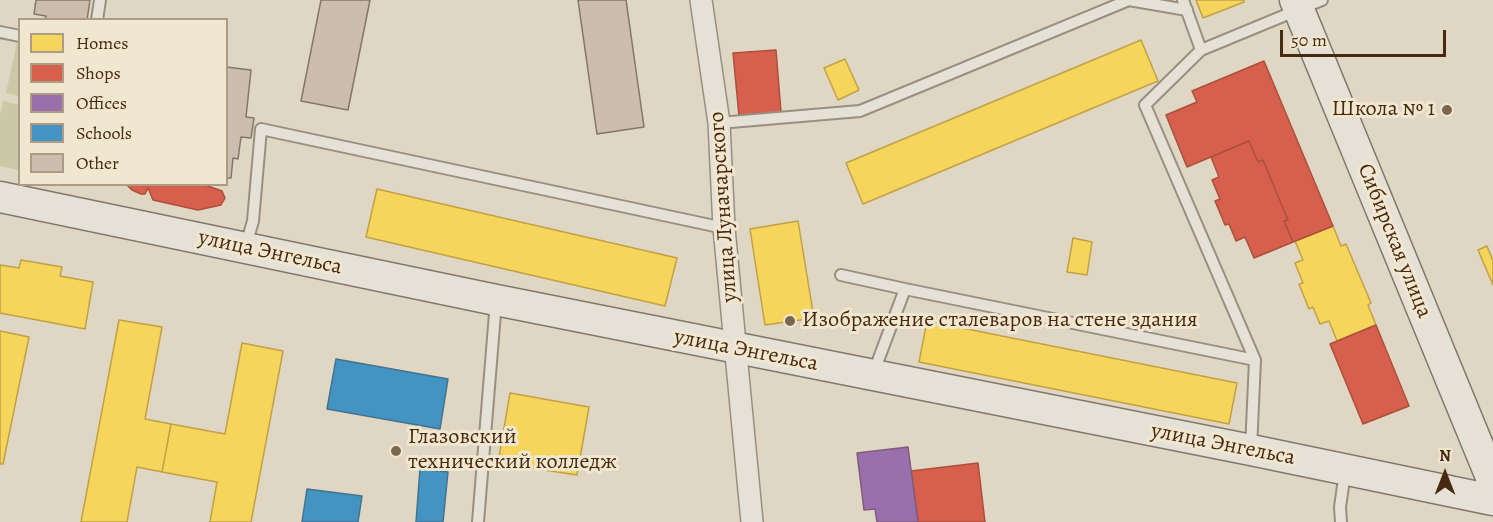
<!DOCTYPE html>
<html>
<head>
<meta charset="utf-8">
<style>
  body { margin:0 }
  #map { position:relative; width:1493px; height:522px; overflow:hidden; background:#dfd6c3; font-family:Alegreya,serif }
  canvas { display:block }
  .legend { position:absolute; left:18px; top:18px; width:210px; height:168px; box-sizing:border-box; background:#f1e7d1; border:2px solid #ad9b83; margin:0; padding:8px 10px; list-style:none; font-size:18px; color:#47290f }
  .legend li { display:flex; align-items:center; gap:12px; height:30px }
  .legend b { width:30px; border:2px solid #ad9b83 }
  .north { position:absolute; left:1415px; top:444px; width:60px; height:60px; -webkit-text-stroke:4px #f1e7d1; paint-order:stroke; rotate:0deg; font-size:16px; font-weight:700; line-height:24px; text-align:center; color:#47290f }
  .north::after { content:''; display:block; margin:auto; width:21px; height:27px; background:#47290f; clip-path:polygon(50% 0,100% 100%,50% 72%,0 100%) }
  .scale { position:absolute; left:1280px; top:30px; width:166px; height:27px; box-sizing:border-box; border:3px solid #47290f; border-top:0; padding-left:8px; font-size:18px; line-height:21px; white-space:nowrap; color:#47290f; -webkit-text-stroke:4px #f1e7d1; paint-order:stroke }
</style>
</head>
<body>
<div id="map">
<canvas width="1493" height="522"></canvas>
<ul class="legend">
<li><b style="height:16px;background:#f6d55c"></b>Homes</li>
<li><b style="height:16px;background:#d6604d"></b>Shops</li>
<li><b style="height:16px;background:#9970ab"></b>Offices</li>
<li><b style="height:16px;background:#4393c3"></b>Schools</li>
<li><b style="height:16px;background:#ccbdae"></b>Other</li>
</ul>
<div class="north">N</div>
<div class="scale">50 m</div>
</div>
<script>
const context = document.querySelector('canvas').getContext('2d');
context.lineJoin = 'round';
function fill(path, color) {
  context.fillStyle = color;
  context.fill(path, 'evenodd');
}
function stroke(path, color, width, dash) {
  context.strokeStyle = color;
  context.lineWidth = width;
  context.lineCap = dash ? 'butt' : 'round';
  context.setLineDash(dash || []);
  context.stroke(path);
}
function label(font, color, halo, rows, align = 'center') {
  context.font = font + ' Alegreya,serif';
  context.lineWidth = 6;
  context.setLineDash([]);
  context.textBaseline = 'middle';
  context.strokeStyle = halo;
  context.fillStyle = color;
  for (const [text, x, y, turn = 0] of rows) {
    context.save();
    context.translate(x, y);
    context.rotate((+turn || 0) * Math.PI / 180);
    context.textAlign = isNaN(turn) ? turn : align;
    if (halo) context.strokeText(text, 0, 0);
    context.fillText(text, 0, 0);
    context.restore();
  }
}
fill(new Path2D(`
  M17,42L19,46V96L6,93Z
  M3,101L19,105V170L0,166V115Z`), '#cbc9a5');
const homes = new Path2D(`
  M1196,0H1244V2L1203,18Z
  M1141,40L1158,81L863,204L846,163Z
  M845,59L859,90L838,100L824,68Z
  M377,189L677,258L665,306L366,237Z
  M798,221L814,318L765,325L750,229Z
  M1333,226L1341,246L1346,244L1371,303L1368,305L1376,325L1337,341L1329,321L1320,324L1313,307L1309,309L1299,284L1303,283L1295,263L1303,260L1295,241Z
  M1073,238L1092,242L1087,275L1067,272Z
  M1487,246L1493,261V285L1478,250Z
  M21,260L62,267L60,276L93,282L85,329L0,313V265L19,268Z
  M119,320L162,327L145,419L171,424L162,472L137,467L127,522H81Z
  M927,321L1237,383L1229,424L919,362Z
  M0,331L29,337L3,464H0Z
  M242,343L283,351L251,522H210L217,482L162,472L171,424L225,434Z
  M510,393L589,407L577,475L498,463Z`);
fill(homes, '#f6d55c');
stroke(homes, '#c2a145', 1.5);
const shops = new Path2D(`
  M776,50L781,112L739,116L733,53Z
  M1264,61L1333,226L1293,242L1284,221L1288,220L1263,160L1258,162L1249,141L1187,167L1166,115L1197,102L1192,91Z
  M1249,141L1258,162L1263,160L1288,220L1284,221L1293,242L1254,258L1245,237L1236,241L1229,224L1225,225L1215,201L1220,199L1212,180L1219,177L1211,157Z
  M126,184H202L222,191L225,198L221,205L198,210L153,200L148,188L145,194H141L132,190Z
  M1376,325L1409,406L1363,424L1330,344Z
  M978,463L985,522H918L911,471Z`);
fill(shops, '#d6604d');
stroke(shops, '#ab503a', 1.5);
const offices = new Path2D(`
  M908,447L918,522H877L875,509L864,510L857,453Z`);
fill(offices, '#9970ab');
stroke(offices, '#805b7c', 1.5);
const schools = new Path2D(`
  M336,359L448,379L440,429L327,409Z
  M420,469L448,472L443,522H416Z
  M307,489L362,496L358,522H302Z`);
fill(schools, '#4393c3');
stroke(schools, '#44738d', 1.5);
const building = new Path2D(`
  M36,0H90L87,20H45L46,16L34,14Z
  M321,0H370L348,110L301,101Z
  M578,0H626L644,127L597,134Z
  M226,67L251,70L246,117L254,118L251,138L241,137L238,159L233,158L231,178H226Z`);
fill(building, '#ccbdae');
stroke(building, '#82776a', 1.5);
const service = new Path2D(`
  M1183,0L1201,50L1322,0
  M97,20L100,0
  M0,32L20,36
  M719,123L860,111L1129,0L1187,10
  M246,245L253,221L261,129L724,228
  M841,275L905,289
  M873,374L905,289L1255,360L1145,105L1201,50
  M1251,449L1255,360
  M478,522L496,301
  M1341,522L1340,507L1345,472`);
const minor = new Path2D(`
  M701,0L719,123L724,228L752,522`);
const secondary = new Path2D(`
  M1295,0L1493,482
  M0,197L496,300L1251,450L1493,500`);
stroke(service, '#988f81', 14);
stroke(minor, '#988f81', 24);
stroke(secondary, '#82776a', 33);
stroke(service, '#e6e1d7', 10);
stroke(minor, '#e6e1d7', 21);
stroke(secondary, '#e6e1d7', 30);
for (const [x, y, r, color] of [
  [1447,110,6,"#7c664e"],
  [790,321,6,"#7c664e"],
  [396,451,6,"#7c664e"]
]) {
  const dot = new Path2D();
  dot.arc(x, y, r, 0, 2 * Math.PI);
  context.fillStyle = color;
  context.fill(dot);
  stroke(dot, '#f1e7d1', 2);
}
label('22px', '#47290f', '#f1e7d1', [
  ["Школа № 1",1435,110,"right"],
  ["Изображение сталеваров на стене здания",802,321],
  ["Глазовский",408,438],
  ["технический колледж",408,463]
], 'left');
label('22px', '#47290f', '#f1e7d1', [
  ["улица Луначарского",724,207,-94],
  ["Сибирская улица",1394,241,68],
  ["улица Энгельса",270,253,12],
  ["улица Энгельса",746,351,11],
  ["улица Энгельса",1223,445,11]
]);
</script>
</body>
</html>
